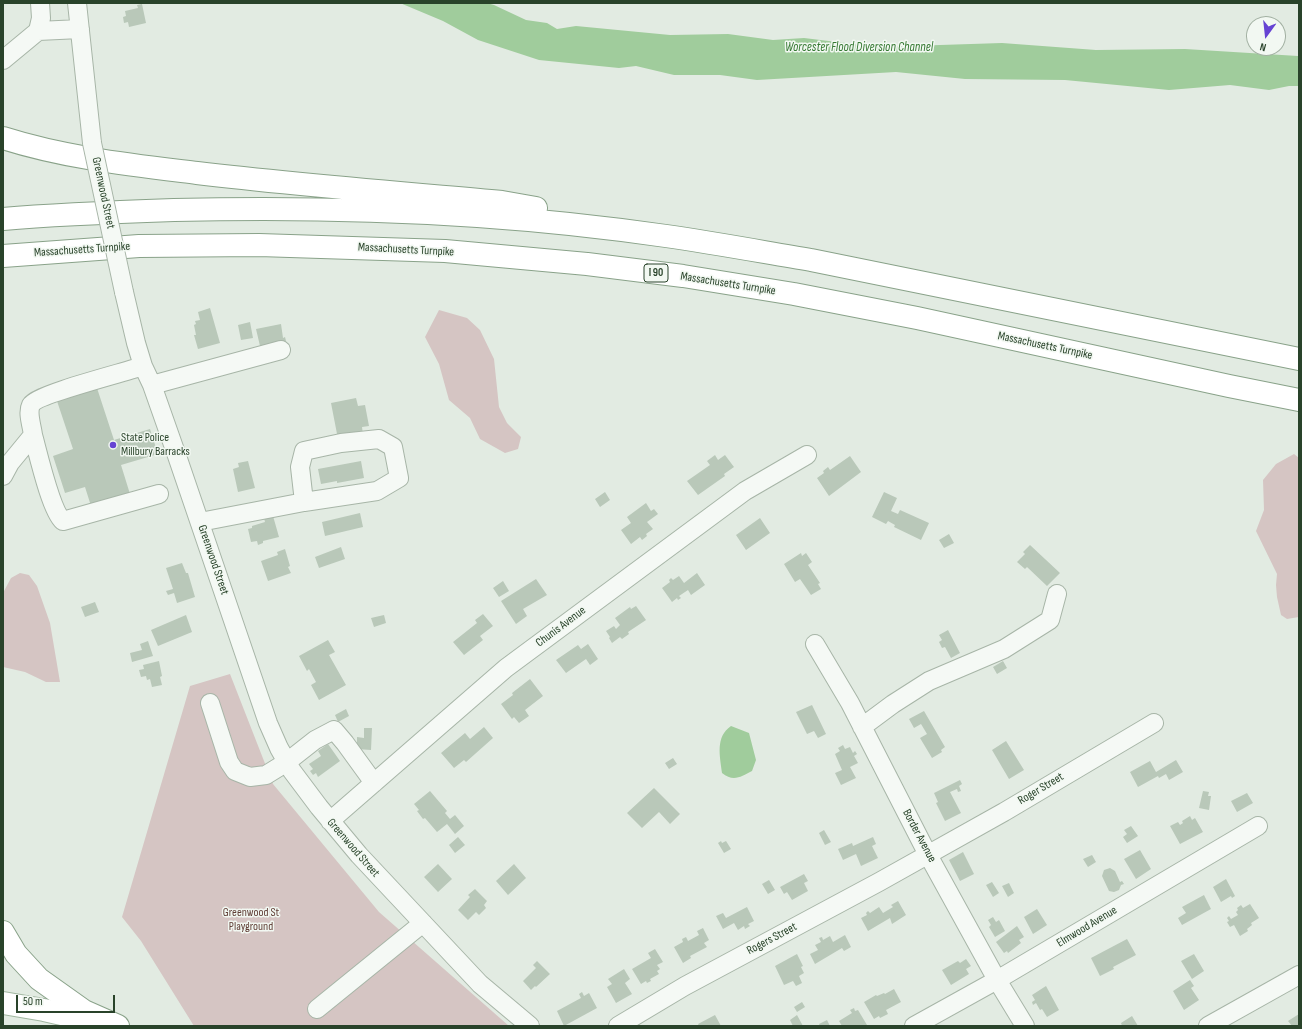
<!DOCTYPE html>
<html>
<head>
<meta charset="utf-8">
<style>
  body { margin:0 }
  #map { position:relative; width:1302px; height:1029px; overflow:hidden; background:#e2ebe2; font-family:"Sofia Sans Condensed",sans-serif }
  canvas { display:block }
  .frame { position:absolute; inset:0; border:4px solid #29432a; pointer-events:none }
  .north { position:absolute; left:1246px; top:16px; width:40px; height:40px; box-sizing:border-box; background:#f2f8f2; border:1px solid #a2b0a2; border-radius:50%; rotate:195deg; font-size:11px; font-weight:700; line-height:16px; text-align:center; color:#29432a }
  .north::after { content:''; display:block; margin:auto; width:14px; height:18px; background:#6643d3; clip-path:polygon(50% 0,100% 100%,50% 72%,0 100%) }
  .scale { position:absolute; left:16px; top:995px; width:99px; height:18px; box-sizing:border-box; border:2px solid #29432a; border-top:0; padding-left:5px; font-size:12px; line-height:14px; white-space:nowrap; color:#29432a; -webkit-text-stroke:3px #f2f8f2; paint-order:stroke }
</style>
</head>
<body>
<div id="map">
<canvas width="1302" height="1029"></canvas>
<div class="frame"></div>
<div class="north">N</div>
<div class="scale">50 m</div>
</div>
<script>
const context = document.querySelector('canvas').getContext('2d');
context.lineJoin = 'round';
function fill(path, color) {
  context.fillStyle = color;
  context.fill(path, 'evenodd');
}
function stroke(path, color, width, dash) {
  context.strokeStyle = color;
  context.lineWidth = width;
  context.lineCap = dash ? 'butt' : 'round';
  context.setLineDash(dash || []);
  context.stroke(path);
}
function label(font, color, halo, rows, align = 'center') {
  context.font = font + ' "Sofia Sans Condensed",sans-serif';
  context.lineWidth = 3;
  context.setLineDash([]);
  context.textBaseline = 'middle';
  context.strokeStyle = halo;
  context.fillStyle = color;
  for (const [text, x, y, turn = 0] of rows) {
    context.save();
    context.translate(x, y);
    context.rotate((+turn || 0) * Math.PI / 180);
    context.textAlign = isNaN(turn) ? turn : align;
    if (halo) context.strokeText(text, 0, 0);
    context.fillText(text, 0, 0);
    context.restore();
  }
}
fill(new Path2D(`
  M439,310L467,318L480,330L494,359L499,407L507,423L521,437L518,449L505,453L480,439L470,418L449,400L439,364L425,337Z
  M1294,454L1299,458V617L1287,619L1281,615L1277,597L1276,585L1277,574L1256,531L1264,510L1263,480L1276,464Z
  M20,573L29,575L37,586L50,623L60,682H46L25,672L3,667V593L11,578Z
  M230,674L273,784L379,912L509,1026H194L141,941L122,917L190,686Z`), '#d5c5c3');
fill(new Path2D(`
  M400,3H487L494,5L526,20L547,23L557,29L576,26L670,35L728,34L773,40L804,38L878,47L1002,43L1096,50L1185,49L1298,56H1299V86H1289L1269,90L1230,85L1169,90L1065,80L965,79L896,72L757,80L720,75H674L636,66L619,68L539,60L478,40L443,21Z
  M731,726L749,733L756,760L752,771C741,777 733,782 722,773C720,756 715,737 731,726Z`), '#a0cc9c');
fill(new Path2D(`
  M142,4L146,23L129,27L128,22L124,23L123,17L126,16L125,11L138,8L137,5Z
  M210,308L220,343L198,349L194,335H196L194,325L196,324L195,321L200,320L198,312Z
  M250,322L253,338L241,340L238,325Z
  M281,324L283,338L285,337L286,341L260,346L256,329Z
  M96,385L114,440L150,429L158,454L121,465L130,494L91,506L85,487L65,493L53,456L73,449L56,398Z
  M356,398L358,406L365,405L369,426L362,427L363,435L338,439L331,403Z
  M715,455L718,460L725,455L734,467L724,474L725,476L698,495L687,481L710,465L707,461Z
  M850,456L861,472L829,496L817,478L824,473L823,471L828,467L830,470Z
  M248,461L255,488L238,492L233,469L239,467L238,463Z
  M361,461L364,478L337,483V481L321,484L318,469Z
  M605,492L610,500L600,507L595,499Z
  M884,492L897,498L891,511L898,514L900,510L929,523L921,540L894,527L895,525L888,521L886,524L872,517Z
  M646,503L651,511L654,509L658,514L647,522L653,529L646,534L647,536L642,540L640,537L631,544L621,530L631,523L627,517Z
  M360,513L363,527L325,536L322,522Z
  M273,516L279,537L263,541V543L258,545L257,541L251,542L248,529L252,528V526L265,522L264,518Z
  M760,518L770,533L746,550L736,535Z
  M949,534L954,543L944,548L939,540Z
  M1030,545L1060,573L1047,586L1027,567L1025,569L1017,562L1025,554L1023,552Z
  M341,547L345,559L319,568L315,557Z
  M285,549L290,566L288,567L291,573L268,581L261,561L278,555L277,552Z
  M801,553L802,556L806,553L812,562L808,565L820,583L818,584L821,589L811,595L800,579L795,582L784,564Z
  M182,563L186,573H188L195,597L177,603L174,593L168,595L166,591L173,589L166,568Z
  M697,573L705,585L691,595L688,590L679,596L681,598L678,600L677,598L672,602L662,588L670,582L669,580L671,578L673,580L679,576L684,583Z
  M536,579L547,595L523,609L527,616L516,624L501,601Z
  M503,581L509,591L499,597L493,588Z
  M95,602L99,612L85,617L81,607Z
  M636,606L646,620L628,632L629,634L622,639L620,637L612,643L609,638L610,637L606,631L614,626L616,629L620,625L615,618L630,607L631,609Z
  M483,614L493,626L480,636L483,640L464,655L453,642L477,623L475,620Z
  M186,615L192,632L158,646L151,630Z
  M384,615L386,623L374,627L371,618Z
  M948,630L960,653L951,658L945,647L942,648L939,642L942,640L939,635Z
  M328,640L335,652L329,655L346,685L319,700L311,685L316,682L309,669L307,671L299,656Z
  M148,641L153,656L132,662L130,653L142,650L140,644Z
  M588,644L598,659L590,665L586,659L566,673L556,660L578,645L581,649Z
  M159,661L162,676L160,677L162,685L152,687L150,679L147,680L146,676L141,677L139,670L144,669L143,665Z
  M1003,661L1007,668L997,674L993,667Z
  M530,679L543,696L525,710L529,716L519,723L514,717L512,719L501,704L513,695L512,693Z
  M812,705L826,734L818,738L814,731L807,734L796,712Z
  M346,709L349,716L338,722L335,715Z
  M924,711L945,747L941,750L942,752L932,758L920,738L927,734L921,724L914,728L909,719Z
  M484,727L493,738L466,762L464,760L454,768L441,753L465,733L470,739Z
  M364,728H372L371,750L357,749V737L364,738Z
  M1006,741L1024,770L1009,779L992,750Z
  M328,744L340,761L318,777L316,773L313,775L310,771L313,769L309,764L321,756L318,751Z
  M843,745L845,749L850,747L853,753L855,751L857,754L854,756L858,763L850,767L856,778L841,785L835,773L842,770L835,754L840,751L838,748Z
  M673,758L677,764L669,769L665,763Z
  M1176,760L1183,772L1169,780L1166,774L1159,778L1158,776L1138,787L1130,772L1150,761L1156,772Z
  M960,780L962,784L959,786L961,791L958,792L957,789L950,792L961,813L945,821L936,803L938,802L934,793Z
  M654,788L680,814L670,824L659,812L642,828L627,813Z
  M430,791L447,811L445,813L450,819L455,815L464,826L455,834L447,824L437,832L425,818L423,819L417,811L419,810L414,804Z
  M1203,791L1209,792L1208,796H1211L1209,810L1199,808Z
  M1247,793L1253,803L1237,812L1231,801Z
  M1190,816L1192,820L1195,818L1203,832L1180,844L1170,826L1178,822L1180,825L1183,823L1182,821Z
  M1131,826L1138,836L1127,843L1123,837L1127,834L1124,830Z
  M824,830L831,842L825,845L819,833Z
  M458,837L465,845L455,853L449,845Z
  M873,837L876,844L872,846L878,858L861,866L856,854L843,860L838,849L852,843L853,846Z
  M721,841L722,843L726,841L731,849L724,853L718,843Z
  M1140,850L1151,869L1136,879L1124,859Z
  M963,852L974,874L960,881L949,860Z
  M1092,855L1096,862L1088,867L1083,859Z
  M438,864L452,879L438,892L424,877Z
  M514,864L526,878L508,895L496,881Z
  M1110,868L1115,871L1120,882L1122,881L1124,884L1121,885L1119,890L1114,892L1109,891L1102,876L1104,870Z
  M804,874L808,881L804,883L808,891L792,900L787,892L784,894L780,887Z
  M1226,879L1235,896L1232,898L1231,896L1221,902L1213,887Z
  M769,880L775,890L768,894L762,884Z
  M992,882L999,893L993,897L986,885Z
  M1009,883L1014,893L1008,897L1002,886Z
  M475,889L487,901L484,905L486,908L479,915L476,912L468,920L458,910L470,897L468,895Z
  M1204,895L1211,909L1182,925L1178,918L1186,913L1182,907Z
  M898,901L906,915L892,924L890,918L868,931L861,918L867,915L866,913L868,911L870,913L879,907L883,913L893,907L891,905Z
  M1250,904L1259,918L1251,923L1252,925L1247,929L1248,931L1240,936L1234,925L1230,927L1227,922L1229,921L1227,918L1229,916L1231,919L1238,915L1236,912L1238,910L1237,908L1241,905L1243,908Z
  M747,907L754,921L748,924L750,926L745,929L744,926L738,930L734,923L723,929L716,916L723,913L726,918Z
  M1037,909L1047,925L1033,934L1024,917Z
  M993,917L996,922L999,920L1005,931L995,937L989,927L991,925L988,920Z
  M1017,926L1024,937L1019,940L1021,943L1008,953L1007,951L1004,953L996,942Z
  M703,928L709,940L704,943L707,947L690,956L691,958L683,963L674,947L683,942L682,939L686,937L688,941L699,935L697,931Z
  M845,935L851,947L844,951L842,948L815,964L810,954L818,950L815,945L821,942L819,938L822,937L823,940L830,936L833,942Z
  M1127,939L1136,955L1113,967L1114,969L1100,976L1091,958Z
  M655,949L663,962L657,965L660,969L657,971L659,974L650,979L651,981L647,983L646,981L641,984L632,969L651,958L648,953Z
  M797,954L803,966L801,967L804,973L799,976L802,983L796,986L793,981L784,985L775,966Z
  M1194,954L1204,971L1192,979L1181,961Z
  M966,959L971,966L966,969L969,974L951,985L942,970L958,961L960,963Z
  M537,961L550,974L536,987L535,986L531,990L523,981L536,968L533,965Z
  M624,969L630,979L625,983L632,994L616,1003L607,987L612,984L608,979Z
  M1190,980L1194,986L1191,988L1199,1000L1184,1010L1173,991Z
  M1046,986L1059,1010L1047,1017L1042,1009L1040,1010L1036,1003L1033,1005L1032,1002L1035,1000L1032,995Z
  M894,989L901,1002L886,1010L888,1014L880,1018L879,1016L874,1019L864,1002L876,995L877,996L884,993L885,994Z
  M582,992L584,996L589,993L597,1008L564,1026L557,1011L581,998L579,994Z
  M802,1002L805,1007L797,1012L794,1007Z
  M854,1008L855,1011L858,1010L867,1025L842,1026L839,1021L852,1013L850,1010Z
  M1299,1014V1026H1292L1288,1021Z
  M715,1015L721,1026H699L698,1024Z
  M797,1015L803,1026H793L790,1020Z
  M1132,1016L1138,1026H1122L1121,1023Z
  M827,1020L830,1026H820L819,1024Z`), '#b9c8b9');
const minor = new Path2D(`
  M77,3L92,143
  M38,31L41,18L40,3
  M3,60L38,31L80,29
  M124,292L136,343L143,366L152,385L177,456L268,723L279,748L292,771L319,807L359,855L480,984L530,1026
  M152,385L281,350
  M33,435C38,453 51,511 63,521L159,494
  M3,476L10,463L33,435C32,426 27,413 31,405C37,394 126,372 143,366
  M200,522L304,502L377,491L399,478L393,447L379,439L341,443L304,451L300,467L304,502
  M815,644L850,703L927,853L997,980L1025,1026
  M210,703L229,762L235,771L250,777L266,775L287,762L315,740L334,730L345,743L374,783
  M862,727L893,704L929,681L1004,649L1050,620L1057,594
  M330,821L506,668L745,491L807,455
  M317,1009L423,923
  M618,1026L685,986L879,882L1004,812L1154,723
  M914,1026L997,980L1258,826
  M1208,1026L1299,975`);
const major = new Path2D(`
  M3,1003L44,1010L101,1023`);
const highway = new Path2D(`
  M3,138C66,158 132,165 197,173C298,185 400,193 502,202L536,208
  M3,219C60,214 117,212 174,210C338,206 503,212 666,236C715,243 763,252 811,260L1299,359
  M3,256L139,246L259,245L445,251L587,264L683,276L794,294L917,318L1229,386L1299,400
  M3,932L16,954L39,979L84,1011L118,1026`);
stroke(minor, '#a7b5a7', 20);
stroke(major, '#a1b7a1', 24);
stroke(highway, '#89a289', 24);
stroke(minor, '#f5f9f5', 18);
stroke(major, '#fff', 22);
stroke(highway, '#fff', 22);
const minorBridge = new Path2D(`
  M92,143L124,292`);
stroke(minorBridge, '#a7b5a7', 20, []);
stroke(minorBridge, '#f5f9f5', 18);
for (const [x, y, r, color] of [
  [113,445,4,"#6643d3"]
]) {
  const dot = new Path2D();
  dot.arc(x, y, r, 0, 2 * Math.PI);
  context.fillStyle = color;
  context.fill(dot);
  stroke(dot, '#f2f8f2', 1.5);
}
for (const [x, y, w] of [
  [656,273,24]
]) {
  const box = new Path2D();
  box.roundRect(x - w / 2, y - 9, w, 18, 3);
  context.fillStyle = '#f2f8f2';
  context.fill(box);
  stroke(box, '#29432a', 1);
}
label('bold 11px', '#29432a', null, [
  ["I 90",656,273]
]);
label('12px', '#29432a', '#f2f8f2', [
  ["Greenwood Street",103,193,78],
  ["Massachusetts Turnpike",82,250,-4],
  ["Massachusetts Turnpike",406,250,3],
  ["Massachusetts Turnpike",728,284,9],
  ["Massachusetts Turnpike",1045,346,12],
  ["Greenwood Street",213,560,71],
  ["Chunis Avenue",561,627,-37],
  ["Roger Street",1041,789,-31],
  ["Border Avenue",919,836,62],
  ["Greenwood Street",353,848,49],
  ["Elmwood Avenue",1087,927,-31],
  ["Rogers Street",772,939,-28]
]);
label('12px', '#29432a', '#f2f8f2', [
  ["State Police",121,438],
  ["Millbury Barracks",121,452]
], 'left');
label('12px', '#603e36', '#f2f8f2', [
  ["Greenwood St",251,913],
  ["Playground",251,927]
]);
label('italic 13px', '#357932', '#f2f8f2', [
  ["Worcester Flood Diversion Channel",859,48]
]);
</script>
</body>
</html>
